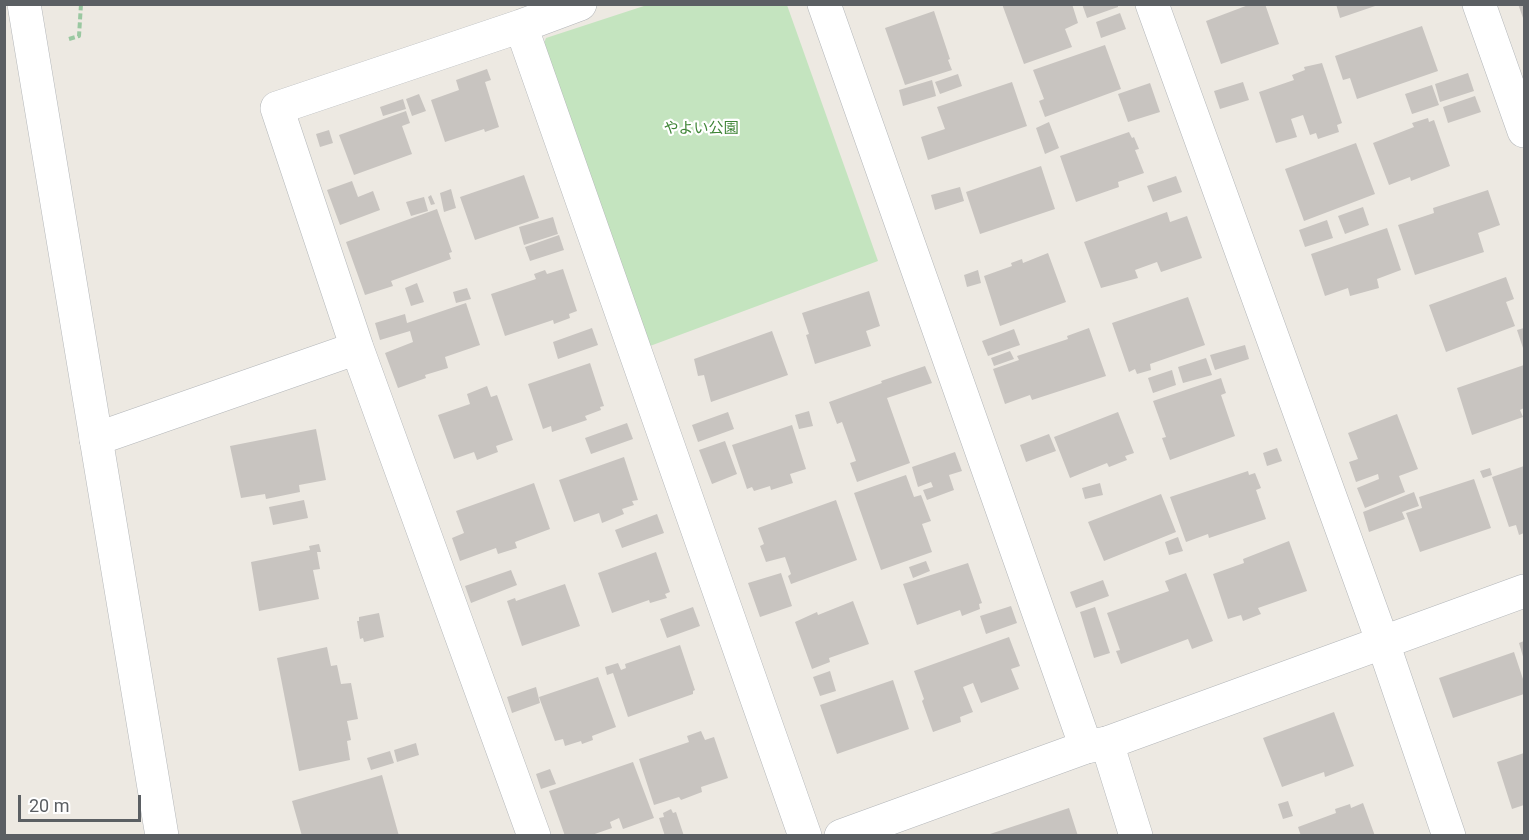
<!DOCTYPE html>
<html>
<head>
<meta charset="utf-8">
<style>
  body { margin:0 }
  #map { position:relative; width:1529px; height:840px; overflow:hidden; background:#ede9e2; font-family:Roboto,sans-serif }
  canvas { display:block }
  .frame { position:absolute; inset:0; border:6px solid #5b5f63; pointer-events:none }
  .scale { position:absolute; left:18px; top:795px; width:123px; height:27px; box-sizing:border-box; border:3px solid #5b5f63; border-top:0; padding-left:8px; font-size:18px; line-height:21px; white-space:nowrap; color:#5b5f63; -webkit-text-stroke:4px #fff; paint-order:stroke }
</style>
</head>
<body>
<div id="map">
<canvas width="1529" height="840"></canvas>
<div class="frame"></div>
<div class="scale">20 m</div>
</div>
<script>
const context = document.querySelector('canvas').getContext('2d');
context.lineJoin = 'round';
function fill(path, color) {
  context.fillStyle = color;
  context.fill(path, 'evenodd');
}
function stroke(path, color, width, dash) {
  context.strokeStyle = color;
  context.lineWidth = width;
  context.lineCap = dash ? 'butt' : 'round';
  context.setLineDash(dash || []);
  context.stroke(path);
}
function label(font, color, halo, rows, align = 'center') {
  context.font = font + ' Roboto,"Noto Sans JP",sans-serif';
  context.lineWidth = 4.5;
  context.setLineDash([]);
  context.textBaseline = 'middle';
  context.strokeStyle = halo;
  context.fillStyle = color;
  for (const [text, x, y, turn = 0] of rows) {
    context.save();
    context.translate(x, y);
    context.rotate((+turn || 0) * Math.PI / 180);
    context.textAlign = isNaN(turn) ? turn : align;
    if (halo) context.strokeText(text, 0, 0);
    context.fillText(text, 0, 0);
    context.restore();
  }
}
fill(new Path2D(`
  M647,5H787L878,261L650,346L541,50L546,38Z`), '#c4e4bf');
fill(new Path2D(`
  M1002,4H1072L1078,23L1065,29L1072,47L1024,64Z
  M1082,4H1118V7L1087,18Z
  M1251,4H1265L1279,44L1221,64L1206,21Z
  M1336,4H1378V5L1340,18Z
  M1518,4H1524V17L1523,18Z
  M934,11L950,59L948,60L952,70L905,85L885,28Z
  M1120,13L1126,29L1101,38L1096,22Z
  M1422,26L1438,71L1357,99L1350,78L1343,80L1335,56Z
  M1105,45L1121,89L1045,117L1039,101L1044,99L1033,70Z
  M1322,63L1342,123L1337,125L1339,132L1318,139L1316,133L1310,135L1303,115L1291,119L1297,137L1276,143L1259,92L1294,80L1292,75L1305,70L1304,67Z
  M487,69L491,80L485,82L499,127L485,132L484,129L445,142L431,100L459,90L456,80Z
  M1468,73L1474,91L1440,102L1435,84Z
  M958,74L962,86L940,94L935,82Z
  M932,80L936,96L903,106L899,90Z
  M1012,82L1027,126L928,160L921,137L945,129L937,107Z
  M1243,82L1249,100L1220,109L1214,91Z
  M1150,83L1160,112L1128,122L1118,94Z
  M1432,85L1439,105L1412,114L1405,94Z
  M419,94L426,111L412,116L406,99Z
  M1475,96L1481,112L1448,123L1443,107Z
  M403,99L406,109L383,116L380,107Z
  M406,111L410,123L402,126L412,154L354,175L339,135Z
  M1428,118L1429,122L1434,120L1450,166L1411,181L1410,177L1389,185L1373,143L1414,127L1412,123Z
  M1049,122L1059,148L1045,154L1036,128Z
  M329,130L333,143L320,147L316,134Z
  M1129,132L1132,138L1134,137L1139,149L1135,150L1144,173L1118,182L1119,187L1076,202L1060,156Z
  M1356,143L1375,194L1304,221L1285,169Z
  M1041,166L1055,209L980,234L966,192Z
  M524,175L539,218L475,240L460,197Z
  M1176,176L1182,192L1153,202L1147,186Z
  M352,181L358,197L373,191L380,210L340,225L327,190Z
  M960,187L964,201L935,210L931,195Z
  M451,189L456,208L444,212L440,193Z
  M1488,190L1500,225L1478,233L1484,252L1415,275L1398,225L1434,213L1433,208Z
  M431,195L435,204L431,205L428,197Z
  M424,197L428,211L411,216L406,202Z
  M1363,207L1369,225L1345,234L1338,216Z
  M437,209L452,252L449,253L451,259L391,281L393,286L365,295L346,242Z
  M1167,212L1170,222L1187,216L1202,258L1161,272L1157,262L1135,270L1138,278L1101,288L1084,242Z
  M553,217L558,234L524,245L519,227Z
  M1327,220L1333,238L1305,247L1299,230Z
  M1387,228L1401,270L1377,279L1379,288L1350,296L1348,288L1325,296L1311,254Z
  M559,235L564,250L530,261L525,247Z
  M1048,253L1066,302L1000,326L984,276L1012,266L1011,263L1022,259L1023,263Z
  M563,269L577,311L569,314L570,318L554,324L553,320L505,336L491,294L536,279L534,274L545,270L547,274Z
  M978,270L981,283L967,287L964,275Z
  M1506,277L1514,299L1506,302L1515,326L1446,352L1429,305Z
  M417,283L424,302L411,306L405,288Z
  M467,288L471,299L456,303L453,292Z
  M869,291L880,326L866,331L871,346L815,364L806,335L809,334L802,313Z
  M1188,297L1205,345L1150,364L1151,370L1137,374L1135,369L1129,372L1112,323Z
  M466,303L480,345L445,357L448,368L425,375L426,378L398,388L385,353L413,342L410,331L380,340L375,323L405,314L407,323Z
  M592,328L598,345L558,359L553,342Z
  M1089,328L1106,376L1032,400L1030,395L1005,404L993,369L1019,360L1017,356L1068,339L1067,336Z
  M1524,328V351L1517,330Z
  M1014,329L1020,345L988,356L982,341Z
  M772,331L788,375L711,402L704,375L698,376L694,359Z
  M1245,345L1249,359L1215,370L1210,355Z
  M1010,351L1014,359L994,366L991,358Z
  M1206,358L1212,375L1183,383L1178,367Z
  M590,363L604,406L600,407L601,410L585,416L587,420L552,432L551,426L543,429L528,384Z
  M1524,365V408L1520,410L1523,417L1472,435L1457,388Z
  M925,366L932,383L887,398L910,463L857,482L850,463L856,461L842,422L837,424L829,402L882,383L881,381Z
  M1172,370L1176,385L1153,393L1148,378Z
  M1221,378L1226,393L1221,395L1235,436L1170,460L1162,438L1166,437L1153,401Z
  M487,386L491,397L497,395L513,440L496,446L498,452L477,460L474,452L454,459L438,415L470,404L467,394Z
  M809,411L813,426L799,429L795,415Z
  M728,412L734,429L698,442L692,425Z
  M1118,412L1134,453L1125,456L1127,460L1109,467L1107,463L1070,478L1054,437Z
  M1397,414L1418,469L1399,476L1405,492L1365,508L1357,488L1379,479L1378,474L1356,482L1349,462L1358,459L1348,433Z
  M627,423L633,439L591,454L585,438Z
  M792,425L806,469L790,474L793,483L771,490L770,486L754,491L752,487L747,489L732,445Z
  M316,429L326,480L299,485L300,492L266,499L265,494L241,498L230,446Z
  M1049,434L1056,451L1026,462L1020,445Z
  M725,441L737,474L712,484L699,450Z
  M1277,448L1282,461L1267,466L1263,453Z
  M955,452L962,471L949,475L954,490L927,500L923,490L933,487L931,482L918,487L912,467Z
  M624,457L638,500L632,501L634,505L622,509L624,514L602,523L599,513L574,522L559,480Z
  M1524,466V533L1519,535L1516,525L1509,527L1492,477Z
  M1490,468L1492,475L1483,478L1480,471Z
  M1248,471L1249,475L1255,473L1261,488L1256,490L1266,519L1209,538L1208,534L1186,542L1170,497Z
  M906,475L914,497L921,495L931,521L922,524L932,552L881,570L854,493Z
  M1474,479L1491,528L1420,552L1406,513L1422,508L1419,497Z
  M534,483L550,529L515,542L517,548L498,554L496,548L460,561L452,538L464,533L456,511Z
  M1100,483L1103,495L1085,499L1082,488Z
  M1414,492L1419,506L1402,512L1405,519L1369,532L1363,512Z
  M1161,494L1176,532L1104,561L1088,522Z
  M304,500L308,518L273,525L269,507Z
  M836,500L857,560L791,584L788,576L791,574L785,557L766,562L760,546L764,544L758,528Z
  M657,514L664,533L622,548L615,530Z
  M1178,537L1183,551L1169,555L1165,542Z
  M1289,541L1307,591L1258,608L1261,614L1243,621L1241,615L1228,619L1213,574L1244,563L1243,559Z
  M319,544L321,552H317L320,569L313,570L319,599L259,611L251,562L310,550L309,546Z
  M656,552L670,592L665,594L667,598L650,603L649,600L612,613L598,573Z
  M926,561L930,571L913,578L909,567Z
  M968,563L982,603L979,604L980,609L962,616L960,610L917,625L903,584Z
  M511,570L517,585L471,603L465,586Z
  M781,573L792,606L760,617L748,583Z
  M1186,573L1213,641L1192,649L1188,639L1121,664L1116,651L1120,650L1107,613L1169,591L1165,581Z
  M1103,580L1109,596L1076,608L1070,592Z
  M565,584L580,626L522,646L507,601L515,598L516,601Z
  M853,601L869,644L829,658L830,662L812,669L795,622L817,612L818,615Z
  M1011,606L1017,623L986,634L980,616Z
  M693,607L700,626L667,638L660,619Z
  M1095,607L1110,653L1094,658L1080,612Z
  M379,613L384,637L364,642L363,638L360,639L357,621H359V617Z
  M1009,637L1020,666L1011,669L1019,689L981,703L973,683L963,687L973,712L960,717L961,722L933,732L922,701L924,699L914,671Z
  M1524,641V660L1519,643Z
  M680,645L695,690L693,691V694L628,717L613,673L607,675L605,667L618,663L621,670L626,668L625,664Z
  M327,647L331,666L337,665L341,684L351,683L358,719L347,721L351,740L347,741L350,760L299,771L277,658Z
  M1514,652L1524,682V694L1453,718L1439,678Z
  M830,671L836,691L820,696L813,677Z
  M598,677L616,727L592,736L593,740L582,744L581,741L565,746L563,739L555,741L539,697Z
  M893,680L909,729L837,754L820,705Z
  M536,687L540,703L512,713L507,697Z
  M1334,712L1354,766L1325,777L1324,772L1282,787L1263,738Z
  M701,731L705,740L714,737L728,778L701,787L702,792L681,800L679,797L654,805L639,759L689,742L687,736Z
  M416,743L419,755L397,762L394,750Z
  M390,751L394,763L371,770L367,758Z
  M1524,753V805L1512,809L1497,762Z
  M633,762L654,818L623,829L619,818L610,822L612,828L589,836H565L549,791Z
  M550,769L556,784L541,789L536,774Z
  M382,775L399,836H302L292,801Z
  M1288,801L1293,816L1283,819L1278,804Z
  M1363,803L1375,836H1301L1298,827L1336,813L1335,809L1350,804L1351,808Z
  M1069,808L1078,836H987V835Z
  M671,809L673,813L676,812L684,836H665L659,818L664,817L663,813Z`), '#c8c4c0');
const minor = new Path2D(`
  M824,4L1086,747
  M1152,4L1383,643L1449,836
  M1479,4L1524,131
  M521,26L805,836
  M96,439L357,348
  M1107,743L1136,836
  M534,836L357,348L277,108L521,26L580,4`);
const tertiary = new Path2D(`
  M24,4L162,836
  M841,836L1086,747L1107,743L1524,591`);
stroke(minor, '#b3b6b9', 34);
stroke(tertiary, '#b3b6b9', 34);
stroke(new Path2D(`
  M69,39L79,36L81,4`), '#9ac8a1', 4, [6, 3]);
stroke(minor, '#fff', 33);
stroke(tertiary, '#fff', 33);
label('15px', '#3f8537', '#fff', [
  ["やよい公園",701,129]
]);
</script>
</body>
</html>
